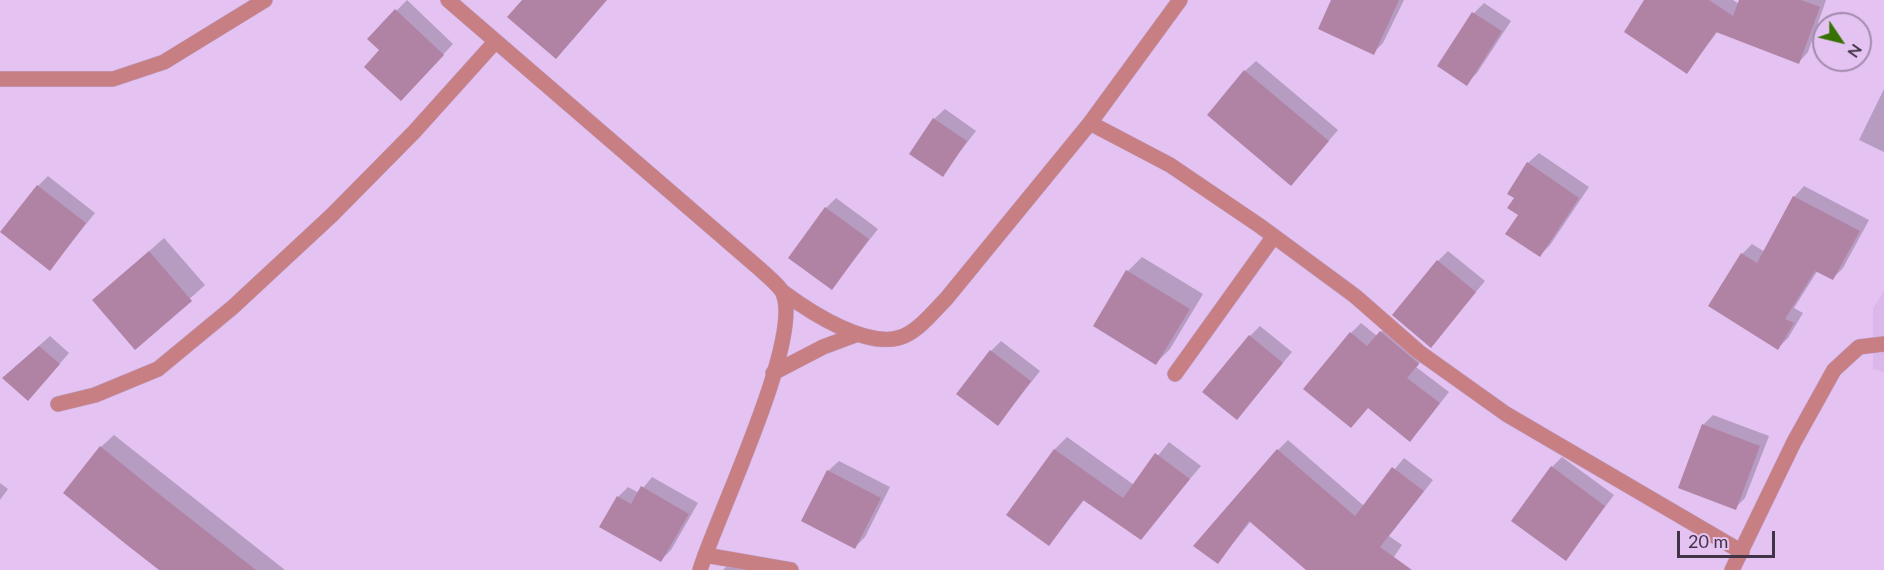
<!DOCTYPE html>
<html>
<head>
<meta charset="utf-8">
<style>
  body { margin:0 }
  #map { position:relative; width:1884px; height:570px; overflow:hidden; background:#e4c3f2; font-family:Lato,sans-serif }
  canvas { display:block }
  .north { position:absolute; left:1812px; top:12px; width:60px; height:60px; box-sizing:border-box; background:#e4c3f2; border:2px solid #a38aad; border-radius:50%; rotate:125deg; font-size:16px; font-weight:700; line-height:24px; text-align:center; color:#413446 }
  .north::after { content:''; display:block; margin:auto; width:21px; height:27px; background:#367203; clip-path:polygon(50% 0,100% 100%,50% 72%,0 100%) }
  .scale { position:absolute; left:1677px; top:531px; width:98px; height:27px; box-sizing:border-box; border:3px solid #413446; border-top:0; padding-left:8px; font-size:18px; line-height:21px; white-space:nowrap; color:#413446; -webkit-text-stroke:4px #e4c3f2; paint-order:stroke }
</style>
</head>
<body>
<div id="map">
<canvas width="1884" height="570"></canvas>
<div class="north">N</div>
<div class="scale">20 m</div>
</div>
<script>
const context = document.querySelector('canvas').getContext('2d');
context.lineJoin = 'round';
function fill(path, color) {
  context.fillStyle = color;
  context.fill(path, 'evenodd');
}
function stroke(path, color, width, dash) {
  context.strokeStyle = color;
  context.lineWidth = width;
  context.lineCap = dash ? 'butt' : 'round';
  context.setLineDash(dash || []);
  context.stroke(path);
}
fill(new Path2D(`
  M1884,291V372L1873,369V308Z`), '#dcb7ec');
fill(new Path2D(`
  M407,0L453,44L411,89L381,50L369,39Z
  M1333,0H1404L1383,43L1373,53Z
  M1646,0H1733L1739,4L1741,0H1826L1808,52L1799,62L1718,31L1687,72Z
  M1484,3L1511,21L1477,73L1466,84L1474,13Z
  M1256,61L1338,130L1301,173L1245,71Z
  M1884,89V152L1859,140Z
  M945,109L976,131L942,175L934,119Z
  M1539,153L1589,187L1550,245L1540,255L1520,214L1516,198L1528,163Z
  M48,176L95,213L50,269L38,186Z
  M1804,186L1869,220L1843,268L1833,278L1818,270L1794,308L1803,313L1788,338L1778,348L1742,254L1752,244L1765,252L1794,197Z
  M836,198L878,229L832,288L826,208Z
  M164,238L205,285L135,348L94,300Z
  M1448,251L1485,281L1431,346L1438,261Z
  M1142,257L1203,294L1170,349L1156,363L1128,271Z
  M1391,322L1428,353L1416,367L1449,392L1420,429L1351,333L1361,323L1377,336Z
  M1260,326L1292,352L1237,418L1250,336Z
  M50,336L69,353L38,389L14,368Z
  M1001,341L1040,371L998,424L991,351Z
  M1713,415L1769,436L1745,498L1735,508L1703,425Z
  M114,435L285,570H161L101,447Z
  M1067,437L1134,485L1169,442L1201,466L1140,538L1085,499L1049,544L1008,515L1055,449Z
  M1288,440L1364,506L1404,458L1433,480L1389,536L1402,545L1385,570H1308L1251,521L1218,562L1278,450Z
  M1562,457L1614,495L1566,559L1552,467Z
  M839,461L890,487L865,537L855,547L828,471Z
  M652,477L698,503L671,550L660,561L618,497L628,487L639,493Z
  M0,483L8,489L0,500Z
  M728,565L757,570H723Z`), '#0003');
fill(new Path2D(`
  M522,0H607L556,59L507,17Z
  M1331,0H1399L1374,55L1318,29Z
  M1644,0H1709L1733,16L1739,0H1801L1820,7L1799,64L1716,32L1687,74L1624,32Z
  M395,9L444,55L401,101L364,67L379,50L367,39Z
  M1472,12L1502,31L1467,86L1437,66Z
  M1244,70L1329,141L1291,186L1207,115Z
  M933,118L967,141L943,177L909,154Z
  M1527,162L1579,198L1540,257L1505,234L1518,215L1507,208L1514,198L1507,194Z
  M37,185L86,223L50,271L0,232Z
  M1793,196L1860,231L1833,280L1815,271L1785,319L1794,323L1778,350L1708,306L1741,253L1757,263Z
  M825,207L869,239L832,290L788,258Z
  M149,251L192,301L135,350L92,300Z
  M1437,260L1476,292L1431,348L1392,315Z
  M1126,270L1190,309L1156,365L1093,326Z
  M1380,331L1419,364L1407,378L1440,403L1410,442L1368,408L1351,428L1303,389L1350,332L1367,346Z
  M1249,335L1283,363L1237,420L1202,392Z
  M39,346L60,364L28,401L2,378Z
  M990,350L1031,381L998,426L956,394Z
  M1702,424L1760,446L1736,510L1678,488Z
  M100,446L164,498L256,570H159L127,545L63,493Z
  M1054,449L1123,498L1155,453L1190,479L1141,540L1083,500L1049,546L1006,515Z
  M1277,449L1355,516L1392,467L1424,491L1380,547L1412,570H1306L1249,521L1218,564L1193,546Z
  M1551,466L1605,506L1566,561L1511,521Z
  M827,470L881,498L855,549L801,521Z
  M641,486L689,514L661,562L599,527L617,496L631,504Z`), '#b083a5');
const street = new Path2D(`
  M448,0L761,270C767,276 779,285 783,293C803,340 717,515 700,570
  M0,79H113L164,62L265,0
  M1090,123L1170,165L1260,226L1355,296L1419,352L1506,414L1742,552
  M783,292C810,312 869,351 904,336C920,329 934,311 946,299L1090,123L1180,0
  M773,373L823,347L858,334
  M1175,374L1274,236
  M58,404L95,395L158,369L233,307L332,215L414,132L495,42
  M705,555L791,570
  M1732,570L1794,442L1834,370L1859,347L1884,344`);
stroke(street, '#c0a4cc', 16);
stroke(street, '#c77f84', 15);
</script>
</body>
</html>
